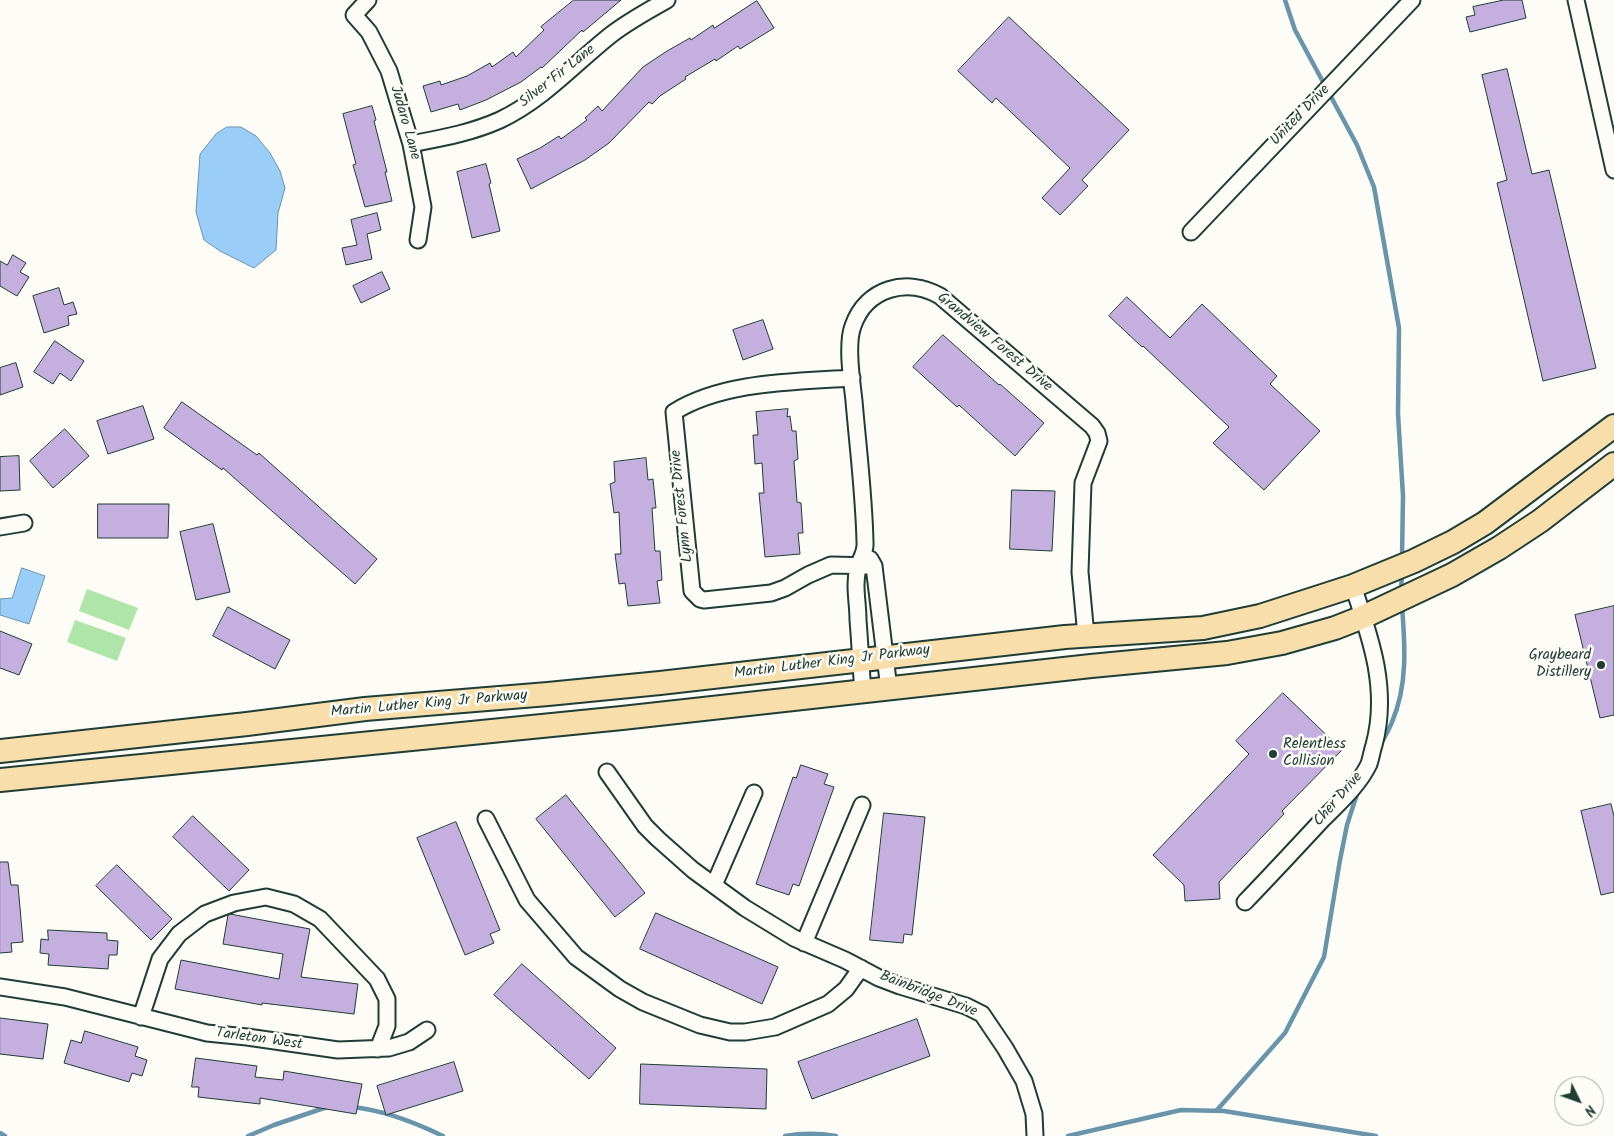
<!DOCTYPE html>
<html>
<head>
<meta charset="utf-8">
<style>
  body { margin:0 }
  #map { position:relative; width:1614px; height:1136px; overflow:hidden; background:#fdfcf7; font-family:Kalam,sans-serif }
  canvas { display:block }
  .north { position:absolute; left:1554px; top:1076px; width:50px; height:50px; box-sizing:border-box; background:#fdfcf7; border:1px solid #a4b0a9; border-radius:50%; rotate:132deg; font-size:14px; font-weight:700; line-height:20px; text-align:center; color:#1f3d34 }
  .north::after { content:''; display:block; margin:auto; width:18px; height:22px; background:#1f3d34; clip-path:polygon(50% 0,100% 100%,50% 72%,0 100%) }
</style>
</head>
<body>
<div id="map">
<canvas width="1614" height="1136"></canvas>
<div class="north">N</div>
</div>
<script>
const context = document.querySelector('canvas').getContext('2d');
context.lineJoin = 'round';
function fill(path, color) {
  context.fillStyle = color;
  context.fill(path, 'evenodd');
}
function stroke(path, color, width, dash) {
  context.strokeStyle = color;
  context.lineWidth = width;
  context.lineCap = dash ? 'butt' : 'round';
  context.setLineDash(dash || []);
  context.stroke(path);
}
function label(font, color, halo, rows, align = 'center') {
  context.font = font + ' Kalam,sans-serif';
  context.lineWidth = 5;
  context.setLineDash([]);
  context.textBaseline = 'middle';
  context.strokeStyle = halo;
  context.fillStyle = color;
  for (const [text, x, y, turn = 0] of rows) {
    context.save();
    context.translate(x, y);
    context.rotate((+turn || 0) * Math.PI / 180);
    context.textAlign = isNaN(turn) ? turn : align;
    if (halo) context.strokeText(text, 0, 0);
    context.fillText(text, 0, 0);
    context.restore();
  }
}
fill(new Path2D(`
  M87,589L138,608L129,630L79,611Z
  M75,620L126,638L117,661L67,642Z`), '#afe5a8');
const water = new Path2D(`
  M227,127H241L256,136L270,153L280,171L285,188L278,213L276,250L254,268L220,251L204,240L196,212L200,154L216,134Z
  M22,568L45,576L29,624L0,615V599L12,598Z`);
fill(water, '#9acef8');
stroke(water, '#6994aa', 1);
stroke(new Path2D(`
  M1285,0L1295,30L1357,145L1374,187L1399,328L1398,414L1403,496L1402,558
  M1401,590L1402,573
  M1380,746C1384,738 1389,730 1392,722C1408,685 1405,644 1402,606
  M352,1107C384,1110 414,1122 443,1136
  M1217,1110L1285,1033L1324,957L1340,860L1347,825L1358,791
  M0,1133L5,1136
  M248,1136L274,1125L327,1107
  M785,1136C802,1133 818,1133 836,1136
  M1068,1136L1181,1110L1224,1111L1376,1136`), '#6994aa', 4.5);
const building = new Path2D(`
  M574,0H621L583,32L582,30L542,68L541,67L521,82L486,100L460,110L458,104L431,112L423,86L440,81L441,85L467,76L490,63L492,67L513,52L516,57L544,30L541,27Z
  M1504,0H1522L1526,18L1470,32L1466,17L1475,15L1473,7Z
  M757,1L774,28L740,49L738,46L716,61L715,59L685,77L686,79L660,96L652,104L649,102L609,143L585,160L531,189L517,159L540,148L559,136L561,139L587,120L585,118L598,106L602,111L643,67L667,51L690,38L691,40L713,25L714,28Z
  M1009,17L1129,130L1082,180L1088,186L1060,215L1042,198L1070,168L996,98L992,103L958,71Z
  M1507,69L1532,174L1549,170L1596,368L1543,381L1497,183L1507,180L1482,75Z
  M372,106L376,120L374,121L387,172H385L392,201L365,207L353,165L356,164L343,114Z
  M486,164L491,183L489,184L500,231L472,238L457,172Z
  M377,213L381,230L367,234L372,259L346,265L342,248L357,245L351,220Z
  M13,255L26,263L20,272L29,277L17,296L0,286V261L7,265Z
  M382,272L390,289L361,303L353,286Z
  M59,288L64,305L73,302L77,314L68,316L69,325L44,333L33,296Z
  M1127,297L1170,338L1202,304L1277,376L1270,384L1320,431L1264,490L1213,443L1229,427L1143,346L1142,347L1109,316Z
  M763,320L773,349L743,360L733,330Z
  M943,335L999,385L1000,384L1044,423L1015,456L959,405L957,407L913,367Z
  M55,341L84,361L71,381L60,373L53,384L34,372Z
  M16,363L23,387L0,395V368Z
  M182,402L257,455L259,453L377,559L355,584L223,468L222,470L164,428Z
  M143,406L154,439L108,454L97,421Z
  M788,409L787,417L790,416L792,431H796L798,459L794,461L797,502L801,503L803,533H798L800,554L765,557L759,493H764L762,463L755,464L753,435H758L756,412Z
  M65,429L89,456L53,488L30,461Z
  M19,456L20,490L0,491V457Z
  M646,458L648,480L653,479L656,508H652L655,551H660L662,580L657,581L660,603L628,606L625,583L619,584L615,554H621L619,512L614,513L610,484L615,482L614,462Z
  M1012,490L1055,491L1052,551L1010,549Z
  M98,504H169L168,538H98Z
  M213,524L230,592L196,600L180,532Z
  M1614,606V715L1600,718L1575,615Z
  M228,607L290,640L275,669L213,636Z
  M0,631L32,644L19,675L0,668Z
  M1283,693L1342,750L1282,811L1284,814L1219,882L1220,899L1185,901L1184,885L1153,855L1249,754L1236,741Z
  M801,765L828,774L824,784L834,787L799,886L793,884L789,895L756,884L793,777L796,778Z
  M566,795L645,893L615,917L536,819Z
  M1611,804L1614,816V892L1601,895L1581,811Z
  M884,813L925,817L912,935L904,934L903,943L870,940Z
  M193,816L249,870L229,891L173,837Z
  M456,822L500,930L490,934L494,943L465,955L417,838Z
  M0,862H8L11,885H18L23,942L11,943L12,952L0,953Z
  M117,865L172,919L151,940L96,886Z
  M656,913L778,967L762,1004L640,949Z
  M230,914L310,929L301,977L358,984L354,1014L262,1003V1005L175,989L181,960L279,979L283,954L223,944L228,915Z
  M48,930L107,933V940L118,941L117,955H109L108,969L48,965L49,954L40,953L41,939L48,940Z
  M522,964L616,1048L589,1079L494,995Z
  M0,1018L48,1024L43,1059L0,1054Z
  M917,1019L930,1056L812,1099L798,1062Z
  M85,1031L138,1047L135,1056L147,1060L142,1076L132,1073L129,1082L64,1063L71,1040L81,1043Z
  M196,1058L257,1066L255,1077L283,1080L284,1071L362,1084L356,1114L260,1098V1104L198,1097L199,1087H192Z
  M454,1062L463,1091L386,1115L377,1086Z
  M641,1064L767,1069L766,1109L640,1104Z`);
fill(building, '#c5afdf');
stroke(building, '#1f3d34', 1);
const minor = new Path2D(`
  M368,0L354,15L369,32L389,71L411,144L423,207L418,240
  M1576,0L1614,170
  M411,144C442,138 471,133 500,120C543,100 575,63 612,34C629,21 649,10 667,0
  M1191,232L1412,0
  M852,378C795,382 724,381 674,412L692,591L700,599L704,600L771,593L785,588L808,575L831,565L874,566
  M0,527L24,523
  M870,559L874,566L889,689
  M863,692C861,668 860,644 858,620C858,608 856,597 856,585C856,580 857,572 858,567C861,557 866,552 865,542C864,495 858,448 854,401C852,382 846,344 853,326C866,288 907,277 940,296L1092,426L1097,433L1099,441L1083,483L1080,572L1086,636
  M607,772L645,826L658,839L693,870L745,908L794,938L845,960L879,978L900,986L966,1006L982,1014L1005,1048L1024,1081L1034,1114L1035,1136
  M486,819L527,900L576,957L620,989L643,1002L700,1025L730,1032H745L775,1027L828,1004L846,989L861,968
  M714,885L754,793
  M1245,902C1271,875 1297,847 1323,819C1339,803 1359,785 1369,764C1371,758 1372,751 1374,745C1389,690 1371,639 1353,586
  M804,943L862,805
  M0,987L65,997L207,1033L247,1037L338,1050L389,1048L409,1042L427,1030
  M141,1017L160,959L179,934L205,914L234,903L266,897L294,904L320,919L377,979L387,999V1026L378,1049`);
const primary = new Path2D(`
  M0,751L247,724L365,709L548,694L660,683L1065,637L1203,628L1260,616L1319,597L1353,586L1414,561L1453,542L1485,523L1614,426
  M0,780L622,718L1091,666L1227,653L1282,643L1335,628L1363,617L1452,575L1499,548L1540,521L1614,464`);
stroke(minor, '#1f3d34', 19);
stroke(primary, '#1f3d34', 26);
stroke(minor, '#fdfcf7', 15);
stroke(primary, '#f8deab', 22);
for (const [x, y, r, color] of [
  [1601,665,5,"#1f3d34"],
  [1273,754,5,"#1f3d34"]
]) {
  const dot = new Path2D();
  dot.arc(x, y, r, 0, 2 * Math.PI);
  context.fillStyle = color;
  context.fill(dot);
  stroke(dot, '#fdfcf7', 2);
}
label('15px', '#1f3d34', '#fdfcf7', [
  ["Silver Fir Lane",558,77,-38],
  ["United Drive",1301,116,-46],
  ["Judaro Lane",404,123,74],
  ["Grandview Forest Drive",994,343,40],
  ["Lynn Forest Drive",683,506,-96],
  ["Martin Luther King Jr Parkway",832,663,-7],
  ["Martin Luther King Jr Parkway",429,705,-5],
  ["Cher Drive",1339,800,-49],
  ["Bainbridge Drive",928,995,21],
  ["Tarleton West",259,1040,8]
]);
label('15px', '#1f3d34', '#fdfcf7', [
  ["Graybeard",1591,656],
  ["Distillery",1591,673],
  ["Relentless",1283,745,"left"],
  ["Collision",1283,762,"left"]
], 'right');
</script>
</body>
</html>
